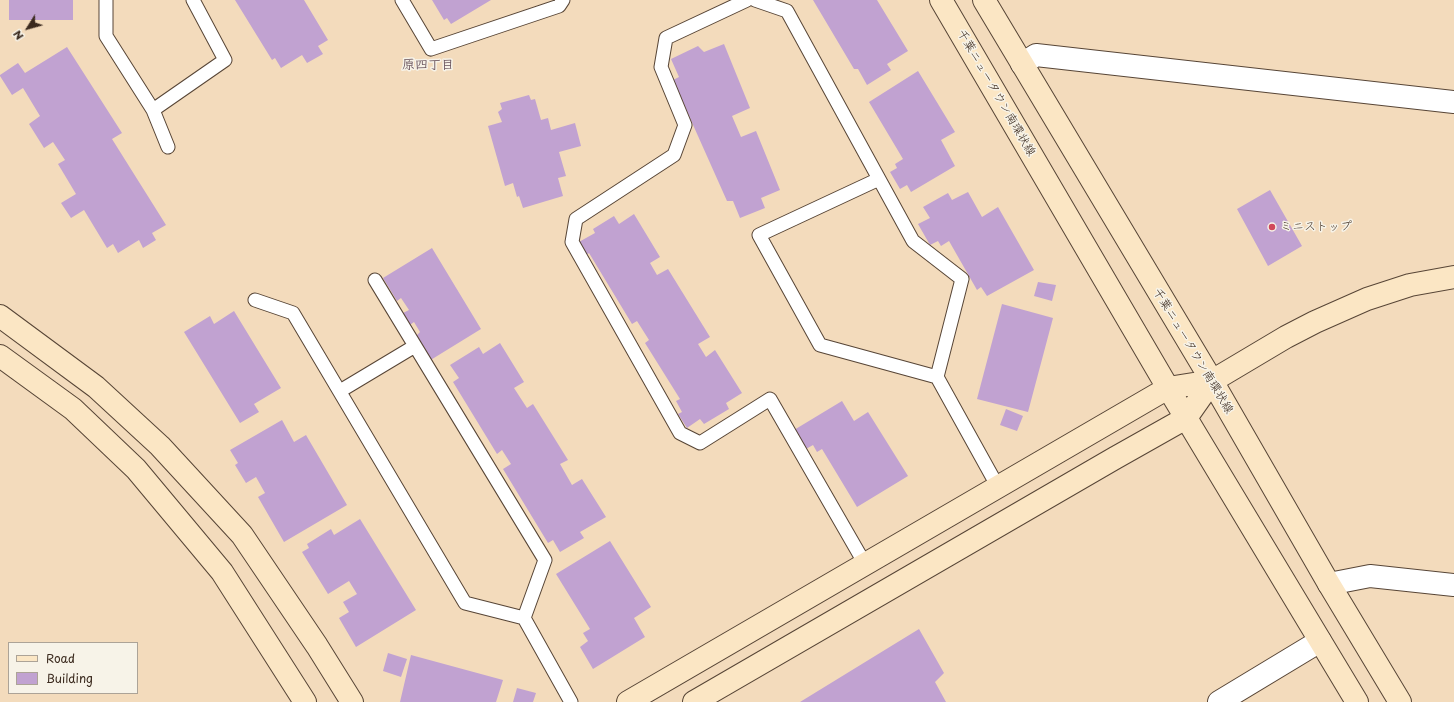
<!DOCTYPE html>
<html>
<head>
<meta charset="utf-8">
<style>
  body { margin:0 }
  #map { position:relative; width:1454px; height:702px; overflow:hidden; background:#f3dbbc; font-family:"Playpen Sans",sans-serif }
  canvas { display:block }
  .legend { position:absolute; left:8px; top:642px; width:130px; height:52px; box-sizing:border-box; background:#f7f3e8; border:1px solid #aca397; margin:0; padding:5px 7px; list-style:none; font-size:12px; color:#3b2a1e }
  .legend li { display:flex; align-items:center; gap:8px; height:20px }
  .legend b { width:20px; border:1px solid #aca397 }
  .north { position:absolute; left:8px; top:8px; width:40px; height:40px; -webkit-text-stroke:3px #f7f3e8; paint-order:stroke; rotate:233deg; font-size:11px; font-weight:700; line-height:16px; text-align:center; color:#3b2a1e }
  .north::after { content:''; display:block; margin:auto; width:14px; height:18px; background:#3b2a1e; clip-path:polygon(50% 0,100% 100%,50% 72%,0 100%) }
</style>
</head>
<body>
<div id="map">
<canvas width="1454" height="702"></canvas>
<ul class="legend">
<li><b style="height:5px;background:#fbe6c4"></b>Road</li>
<li><b style="height:11px;background:#c1a2d1"></b>Building</li>
</ul>
<div class="north">N</div>
</div>
<script>
const context = document.querySelector('canvas').getContext('2d');
context.lineJoin = 'round';
function fill(path, color) {
  context.fillStyle = color;
  context.fill(path, 'evenodd');
}
function stroke(path, color, width, dash) {
  context.strokeStyle = color;
  context.lineWidth = width;
  context.lineCap = dash ? 'butt' : 'round';
  context.setLineDash(dash || []);
  context.stroke(path);
}
function label(font, color, halo, rows, align = 'center') {
  context.font = font + ' "Playpen Sans","Klee One",sans-serif';
  context.lineWidth = 3;
  context.setLineDash([]);
  context.textBaseline = 'middle';
  context.strokeStyle = halo;
  context.fillStyle = color;
  for (const [text, x, y, turn = 0] of rows) {
    context.save();
    context.translate(x, y);
    context.rotate((+turn || 0) * Math.PI / 180);
    context.textAlign = isNaN(turn) ? turn : align;
    if (halo) context.strokeText(text, 0, 0);
    context.fillText(text, 0, 0);
    context.restore();
  }
}
fill(new Path2D(`
  M9,0H73V20H9Z
  M235,0H304L328,40L318,46L323,54L307,63L302,55L281,68L275,58L272,60Z
  M432,0H491L451,24L447,18L444,20Z
  M813,0H877L908,51L887,64L891,70L867,85L858,69H854Z
  M724,44L750,108L732,116L741,137L756,131L780,190L761,198L765,208L740,218L733,201H727L673,80L679,77L671,59L698,46L704,52Z
  M67,47L122,133L112,139L166,225L152,233L156,240L143,248L139,240L118,253L113,244L107,248L84,210L71,218L61,203L76,194L58,164L65,160L53,142L44,148L29,124L40,116L23,88L12,95L0,76V75L18,63L25,73Z
  M918,71L955,132L941,140L955,166L911,192L907,185L900,189L890,172L897,168L895,164L903,159L869,102Z
  M529,95L531,100L535,99L541,120L548,118L551,130L575,123L581,146L559,152L566,176L558,178L563,196L523,208L519,196L517,197L513,183L505,186L488,126L502,122L498,112L502,109L500,103Z
  M1270,190L1302,246L1268,266L1237,209Z
  M968,192L982,217L998,207L1034,270L987,296L981,287L977,290L949,241L941,246L938,241L930,245L918,224L930,218L923,207L948,193L952,200Z
  M634,214L660,257L650,263L657,275L668,269L710,337L698,344L706,357L715,350L742,393L726,403L729,409L704,424L700,419L687,428L678,414L682,412L676,401L680,399L645,343L649,340L637,321L632,324L589,253L585,256L577,243L595,233L593,229L614,216L619,224Z
  M432,248L481,329L429,361L415,337L420,332L414,322L407,327L399,315L409,310L401,298L397,301L383,278Z
  M1038,282L1056,285L1052,301L1034,296Z
  M1002,304L1053,318L1028,412L977,399Z
  M234,311L281,388L254,404L259,412L240,423L184,332L210,316L214,324Z
  M500,343L524,382L514,388L527,408L533,404L568,460L560,464L572,485L582,479L606,517L580,532L584,538L560,552L553,540L548,543L503,469L511,464L502,450L497,454L453,382L459,378L450,365L479,347L483,354Z
  M842,401L854,421L868,412L908,476L857,507L822,449L817,452L813,445L806,449L794,430Z
  M1006,409L1023,416L1017,431L1000,425Z
  M282,420L294,442L306,435L347,505L284,542L258,497L265,493L256,477L246,483L235,465L238,463L230,450Z
  M360,519L416,610L356,647L339,618L349,612L343,602L357,594L349,581L328,594L302,552L309,548L307,544L331,529L334,535Z
  M610,541L651,607L634,618L645,637L593,669L580,647L588,641L583,633L590,629L556,574Z
  M919,629L944,673L935,682L946,702H800Z
  M388,653L407,659L401,677L383,671Z
  M411,655L503,680L496,702H400Z
  M517,688L536,693L533,702H513Z`), '#c1a2d1');
const lane = new Path2D(`
  M106,0V36L153,110L168,147
  M402,0L431,49L559,6L563,0
  M747,0L666,38L661,67L685,125L674,155L576,219L572,242L680,433L700,443L770,399L865,564
  M755,0L787,11L913,241L962,279L937,377L998,487
  M153,110L225,60L193,0
  M879,179L759,235L820,345L937,377
  M375,280L545,560L524,618L571,702
  M255,300L293,313L465,603L524,618
  M340,391L415,346`);
const street = new Path2D(`
  M1022,64L1036,55L1454,102
  M1329,584L1370,576L1454,585
  M1219,702L1320,641`);
const secondary = new Path2D(`
  M941,0L1168,388L1357,702
  M984,0L1212,381L1329,584L1400,702
  M0,316L96,387L160,446L242,535L317,646L352,702
  M0,356L73,409L136,469L222,572L305,702
  M628,702L1168,388L1212,381L1286,337L1315,322L1367,299L1410,285L1454,277
  M694,702L1115,458L1186,418L1212,381`);
stroke(lane, '#574536', 15);
stroke(street, '#574536', 24);
stroke(secondary, '#574536', 24);
stroke(lane, '#fff', 13);
stroke(street, '#fff', 22);
stroke(secondary, '#fbe6c4', 22);
for (const [x, y, r, color] of [
  [1272,227,4,"#d1495b"]
]) {
  const dot = new Path2D();
  dot.arc(x, y, r, 0, 2 * Math.PI);
  context.fillStyle = color;
  context.fill(dot);
  stroke(dot, '#f7f3e8', 1.5);
}
label('12px', '#3b2a1e', '#f7f3e8', [
  ["千葉ニュータウン南環状線",996,93,60],
  ["千葉ニュータウン南環状線",1193,351,59]
]);
label('12px', '#3b2a1e', '#f7f3e8', [
  ["ミニストップ",1280,227]
], 'left');
label('bold 13px', '#6a545d', '#f7f3e8', [
  ["原四丁目",428,65]
]);
</script>
</body>
</html>
